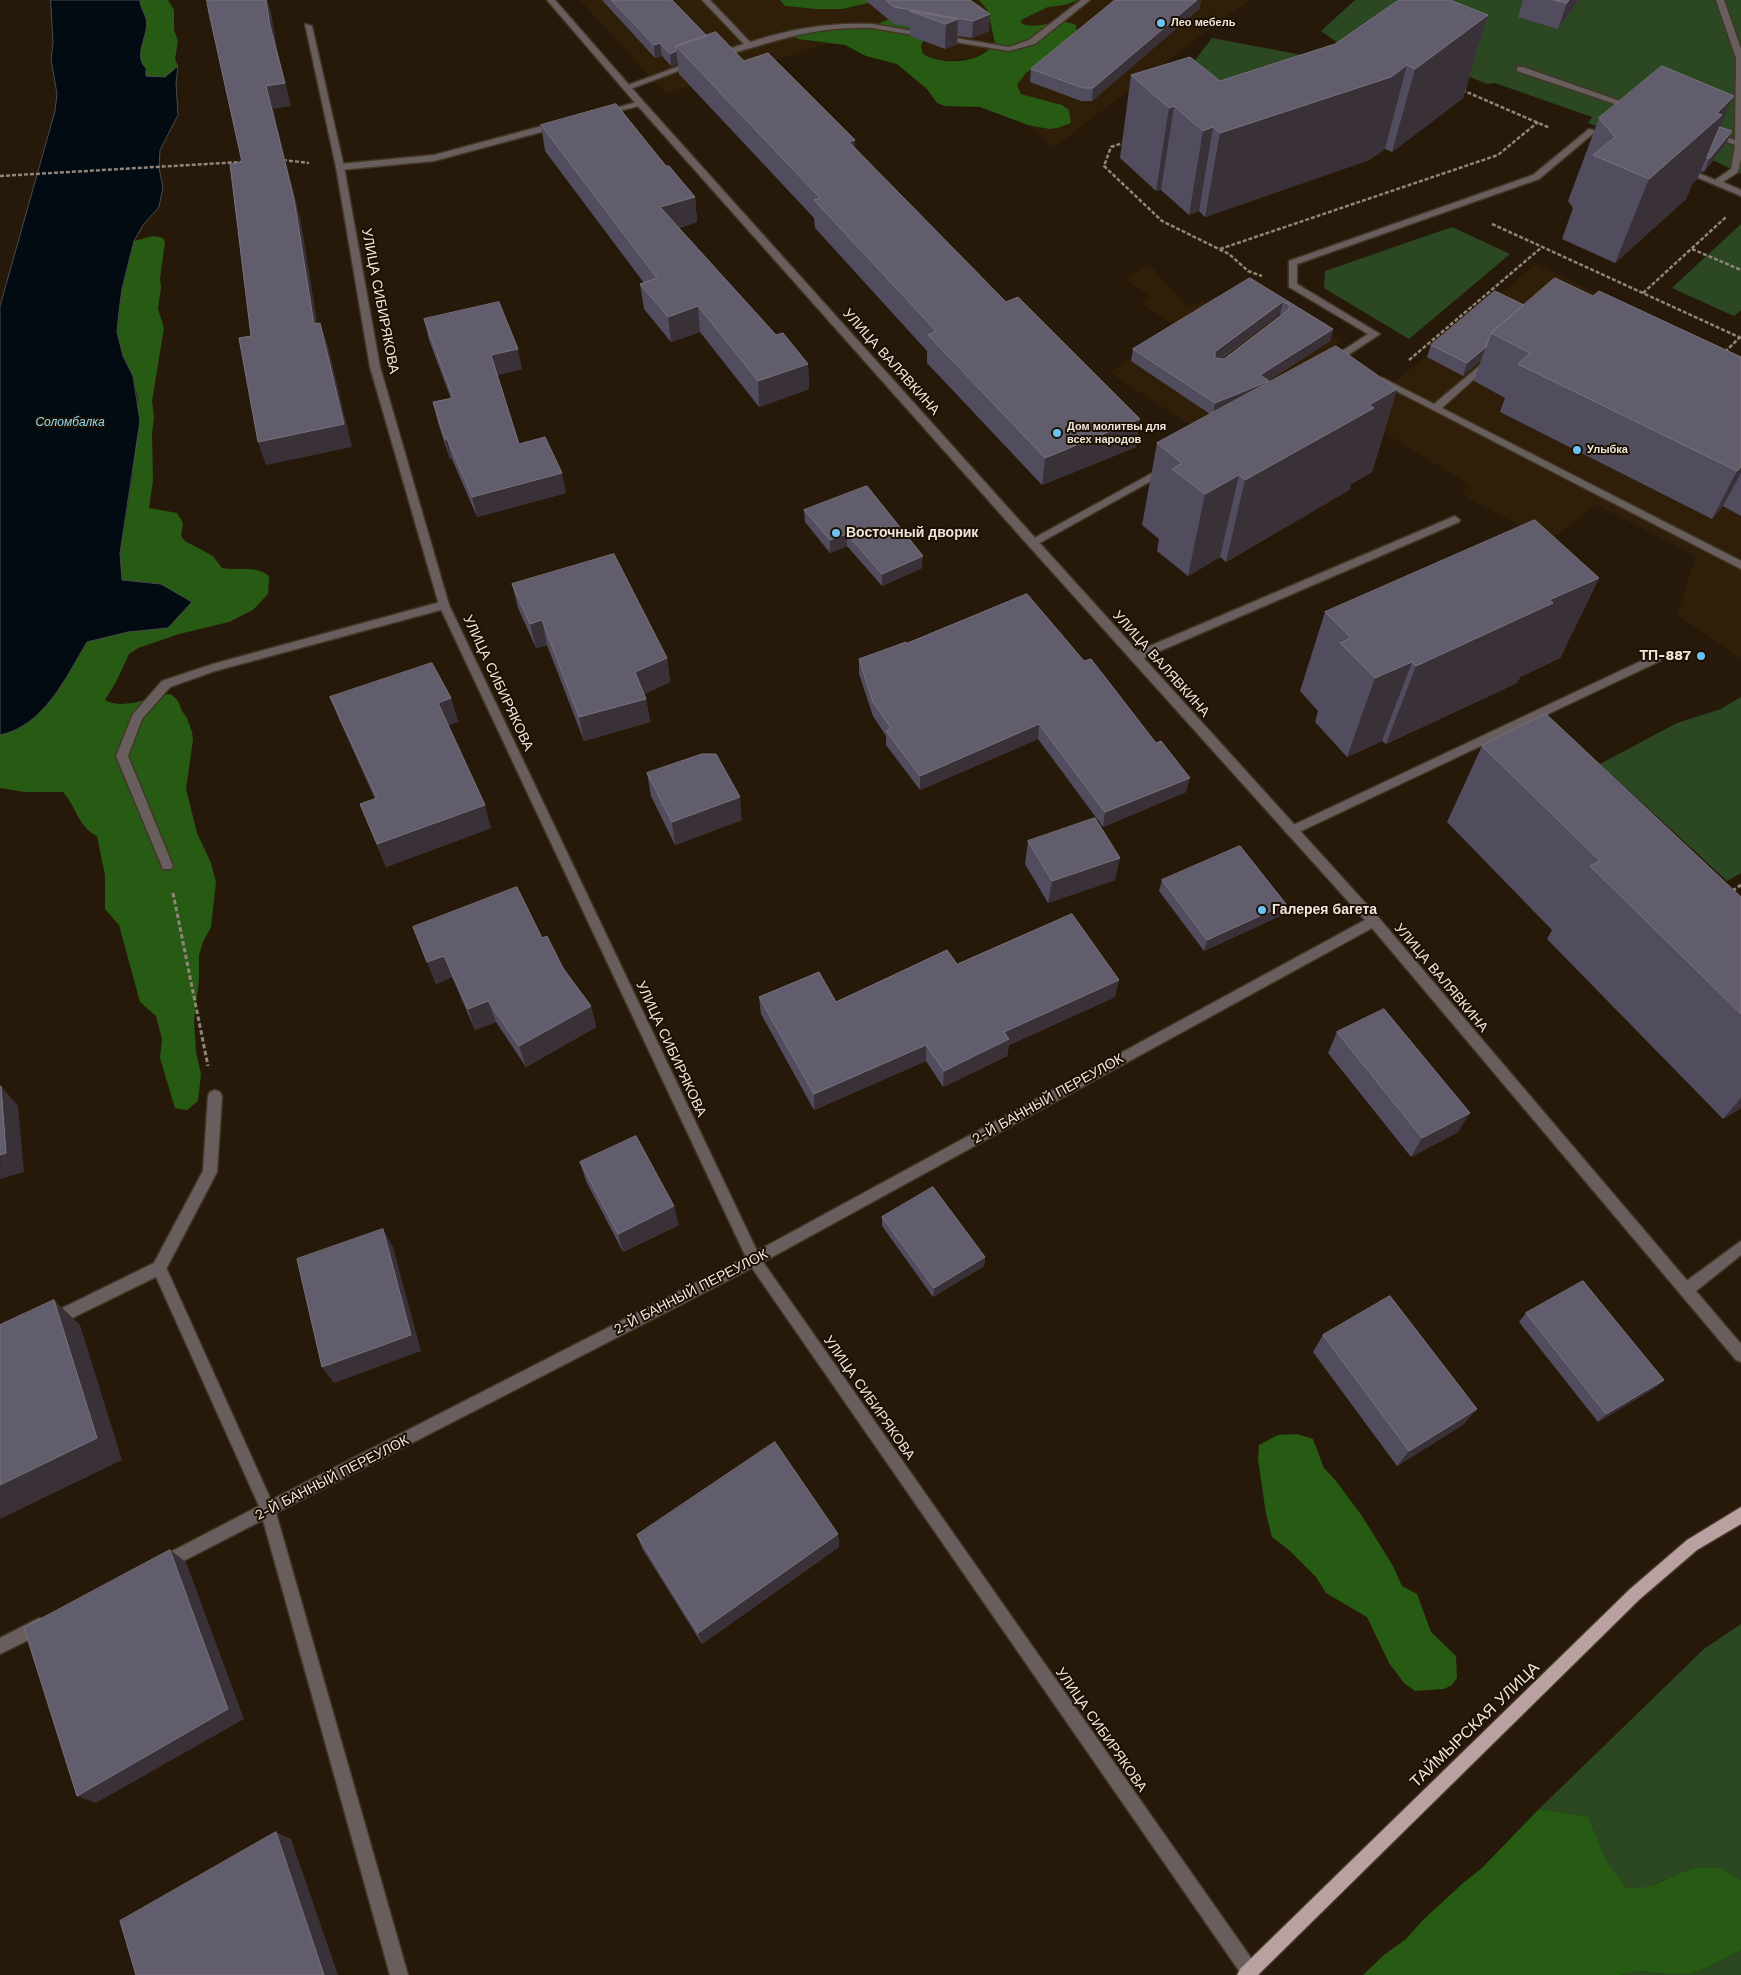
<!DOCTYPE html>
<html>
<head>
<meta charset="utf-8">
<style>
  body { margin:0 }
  canvas { display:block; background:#261909 }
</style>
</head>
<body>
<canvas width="1741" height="1975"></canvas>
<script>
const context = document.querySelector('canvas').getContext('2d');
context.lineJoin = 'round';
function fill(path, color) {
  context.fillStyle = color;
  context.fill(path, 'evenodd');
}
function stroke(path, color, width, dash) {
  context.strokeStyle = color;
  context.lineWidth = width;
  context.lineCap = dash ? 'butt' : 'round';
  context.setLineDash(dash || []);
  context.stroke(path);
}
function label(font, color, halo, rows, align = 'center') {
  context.font = font + ' "Work Sans",sans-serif';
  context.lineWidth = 4;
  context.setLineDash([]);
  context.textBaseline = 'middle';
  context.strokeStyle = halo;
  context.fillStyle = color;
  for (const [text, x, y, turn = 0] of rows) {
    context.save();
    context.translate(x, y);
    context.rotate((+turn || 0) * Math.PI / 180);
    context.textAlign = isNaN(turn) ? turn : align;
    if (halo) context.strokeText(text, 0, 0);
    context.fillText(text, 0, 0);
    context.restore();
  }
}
fill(new Path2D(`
  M580,0H780L785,6L806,8H852L882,0H979L988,11L995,43L991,50L983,54L971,58L942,61L923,54L921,47L923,41L895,14L878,25L867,27L839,29L818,26L794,28L789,30L806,41L829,43L666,94Z
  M1078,0H1251L1217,23L1053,148L1028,125L1049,129L1071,119L1069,110L1054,103L1021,94L1017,85L1026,73L1036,66L1055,22L1029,26L1022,24L1021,20L1048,6L1065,5Z
  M1149,264L1186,306L1256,286L1341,341L1205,435L1109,372L1179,328L1142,304L1151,296L1125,279Z
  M1536,264L1741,362V659L1677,615L1696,556L1597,505L1548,541L1461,494L1470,485L1355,415Z`), '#2f1e08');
fill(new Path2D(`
  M1355,0H1741V174L1713,160L1660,148L1588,123L1592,117L1495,83L1487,84L1434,62L1338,43L1321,31Z
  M1212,38L1318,58L1160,106Z
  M1741,224V310L1734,316L1672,288Z
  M1452,227L1510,254L1409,339L1324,288L1325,271Z
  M1741,697V873L1727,881L1600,764L1677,723L1721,709Z
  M1741,1624V1880L1721,1868L1673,1876L1652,1886L1627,1890L1607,1862L1588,1816L1539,1809L1704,1649Z
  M1741,1950V1975H1621L1641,1971L1666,1974H1689L1708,1967Z`), '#2b4822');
fill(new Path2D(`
  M140,0H168L174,10V30L178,41L175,59L178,66L165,77L146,76C144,70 140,64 140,57C140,45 150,31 146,18C144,12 140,7 140,0Z
  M780,0H882L842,9H816L785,6Z
  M979,0H1078L1065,5L1048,7L1021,20L1022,24C1041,30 1058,16 1076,25L1077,36L1026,73L1017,85L1021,94L1062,105L1069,110L1071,123L1057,128L1049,129L1028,125L980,107L945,106L937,103L927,89L897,64L866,56L845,45L798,39L790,34L789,30C814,22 840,32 865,28C881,25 893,15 908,11L923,41L921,47L923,54C943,66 981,64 995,43L988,11Z
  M153,236L163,238L165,242L160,278L161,287L158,309L164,328L152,401L154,417L152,434L153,481L149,508L177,513L183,523L181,536L185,541L213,556L222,568C237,571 257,565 269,576L268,594L253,610L229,622L179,634L138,648L129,654L116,682L105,700C124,711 151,696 171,694L178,701L182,711L187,718L192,732L193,740L186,789L197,833L211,863L216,882L211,927L203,942L199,955V979L194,1021L196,1052L201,1074L198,1101L187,1110L175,1108L160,1058L162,1039L156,1016L140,1002L119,925L105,909V875L97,836C78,827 76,806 63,792H25L0,788V735C44,726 66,678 87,642L128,632L168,628L161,584L122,580L120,553L133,473L138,399L133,376L123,356L117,332L122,289L134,241Z
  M1297,1434L1313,1439L1324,1468L1336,1481L1362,1516L1393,1566L1402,1586L1417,1594L1431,1632L1456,1656L1457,1678L1452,1685L1444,1689L1415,1691L1404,1683L1389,1663L1367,1617L1326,1593L1316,1577L1289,1550L1272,1537L1266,1514L1258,1459L1259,1445L1278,1435Z
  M1539,1809L1588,1816L1607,1862L1627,1889L1652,1886L1673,1876L1697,1868H1721L1741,1880V1950L1708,1967L1689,1974H1666L1641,1971L1621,1975H1363L1384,1955L1406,1939L1422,1921L1462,1884L1482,1868Z`), '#275b14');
const water = new Path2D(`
  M51,0H140C140,7 144,12 146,18C150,35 132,55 146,68V76L165,77L178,66L176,83L178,115L160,150L159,168L163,187L159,207L143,225L134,241L122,289L119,311L117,332L123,356L133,376L140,421L120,553L122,580L161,584L192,602L168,628L128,632L87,642C66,677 44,726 0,735V306L55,111L57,94L51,59L53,43Z`);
fill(water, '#010b11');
stroke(water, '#484c4e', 1);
const service = new Path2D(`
  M702,0H710L750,42C790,29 830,22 872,24L1009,47L1029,40L1081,0H1090L1035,44L1009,51L872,28C811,26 775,42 719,57L715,55L716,53L744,44Z
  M1716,0H1724L1741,49V159L1738,172L1723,182L1741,190V196L1680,170L1687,168L1715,180L1731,169L1735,145L1709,135L1713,132L1735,140L1736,58Z
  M690,62L697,64L630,89L623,87Z
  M1517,67H1523L1637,107L1630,109L1517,71Z
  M640,101L644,103L643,105L603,115L599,113Z
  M557,122L560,123V127L434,161L340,170L336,167L340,164L434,155Z
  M1589,129L1596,131L1539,179L1297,264V284L1380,334L1336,363H1330V359L1368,334L1289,287V261L1533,175Z
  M1490,357L1493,358V362L1442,408L1741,561V569L1375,380L1377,378H1383L1434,404Z
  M1165,466L1169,467V471L1036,545L1032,546L1027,542Z
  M1455,516L1460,520L1459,522L1139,660L1135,661L1130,657L1131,654Z
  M444,601L448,602L449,605L448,608L215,671L170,687L142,719L128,756L173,866L171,869H163L116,756L133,714L162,681L213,664Z
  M1656,654L1660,655L1661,658L1660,661L1295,834H1287L1285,831L1287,828Z
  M215,1090L220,1092L222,1096L217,1172L164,1273L58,1325L53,1327L48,1325L46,1320L48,1315L154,1263L203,1171L208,1096L210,1092Z
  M1741,1241V1255L1691,1295L1686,1297L1681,1295L1679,1290L1681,1285Z`);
const minor = new Path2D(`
  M547,0H555L643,101L1036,539L1378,917L1741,1344V1362L1736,1360L1372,928L763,1262L1256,1965L1259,1971L1257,1975H1242L752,1268L276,1513L408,1975H390L263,1520L164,1571L159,1568L156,1563L159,1558L259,1506L152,1268L154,1263L159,1262L164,1263L271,1500L746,1257L439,605L370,367L336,167L305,24L312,26L344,167L380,367L449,605L757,1251L1365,920L1028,545L637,105Z
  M39,1618L45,1620L47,1626L45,1632L0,1654V1638Z`);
const primary = new Path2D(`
  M1741,1507V1524L1697,1550L1640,1599L1258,1975H1237L1240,1969L1630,1589L1687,1540Z`);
stroke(service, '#423626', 3);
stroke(minor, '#423626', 3);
stroke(primary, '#423626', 3);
stroke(new Path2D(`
  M1462,90L1550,128
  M1126,142L1111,147L1104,166L1162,221L1229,254L1248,271L1262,276
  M283,160L309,163
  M0,176L241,162
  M1492,224L1741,338
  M1220,249L1498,155L1538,122
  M1692,249L1741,270
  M1643,293L1726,217
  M1725,352L1741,336
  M1409,360L1542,247`), '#908578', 2.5, [4, 2]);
stroke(new Path2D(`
  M1732,891L1741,885
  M173,893L208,1066`), '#908578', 3, [4.5, 2.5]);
fill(service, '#695e5e');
fill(minor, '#695e5e');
fill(primary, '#b9a1a1');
fill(new Path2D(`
  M602,0H672L707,36L744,61L855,148L1136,447L1042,485L927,363V351L815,228L814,218L679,74L678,64L671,66L662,56L655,58Z
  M865,0H970L989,31L972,38L958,36L957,44L945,49L910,36V27L894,24Z
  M1115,0H1201L1199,9L1092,101H1081L1030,82L1031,69Z
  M1523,0H1579L1558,29L1518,17Z
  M1488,15L1463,98L1392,152L1385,149L1369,160L1205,217L1199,211L1189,215L1161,190L1156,191L1120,158L1131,75L1220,81Z
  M1599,118L1720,127L1732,131L1726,144L1704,172L1701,171L1697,179L1692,184L1686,199L1615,263L1562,239L1573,208L1568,201Z
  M541,125L666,166L695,197L697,222L679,228L776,335L808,364L809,389L759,407L700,332L671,342L644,309L640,284L644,283L545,151Z
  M1250,278L1333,329L1330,341L1268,381V383L1397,389L1372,472L1351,484L1349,490L1226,562L1220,557L1188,576L1157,551L1159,539L1142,525L1157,443L1210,414L1131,361L1133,349ZM1280,314L1281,315L1224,359H1221Z
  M1593,296L1741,357V516L1723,506L1712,519L1500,412L1505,398L1474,381L1481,360L1463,376L1427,357L1431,345L1524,305Z
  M424,319L522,369L497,375L519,444L566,493L477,517L452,459H450L438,423L433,402L451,399L429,340Z
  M804,510L922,568L882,586L847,546L830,553L805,522Z
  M1599,578L1560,658L1520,677L1517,683L1386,744L1382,741L1347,757L1315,722L1318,711L1300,691L1325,612Z
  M512,584L667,658L670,682L644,694L646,699L650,722L584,741L547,645L536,648L518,608Z
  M907,643L1186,792L1103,827L1038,739L920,790L886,745V736L873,716L859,674V659Z
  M330,697L451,698L458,722L448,725L491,828L386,867L360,804L375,799L340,721Z
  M1482,746L1741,897V1108L1723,1119L1547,939L1552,930L1447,822Z
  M647,773L742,820L675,845L651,796Z
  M1028,841L1115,880L1048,903L1025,864Z
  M1162,880L1286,904L1282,915L1204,951L1159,891Z
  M413,927L542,938L591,1006L596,1027L526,1067L496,1022L475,1030L452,977L436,984Z
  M957,964L1115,997L1009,1045L1007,1056L943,1087L926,1061L814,1110L761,1014L759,997L836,1002Z
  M1337,1032L1458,1132L1411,1157L1328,1053Z
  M580,1162L679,1225L623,1252L586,1181Z
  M882,1217L985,1257L984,1266L933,1297L882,1226Z
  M1526,1313L1664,1380L1655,1388L1598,1422L1519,1322Z
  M1323,1335L1464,1424L1397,1466L1313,1352Z
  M838,1534L839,1547L702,1644L642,1548L637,1535Z`), '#514c5e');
fill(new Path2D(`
  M266,0H267L271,12L277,49L291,106L273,109L301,222L321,347L314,324L266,86L270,26Z
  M1194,0H1201L1199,9L1092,101L1093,88Z
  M1569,0H1579L1558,29L1567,3Z
  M990,14L989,31L972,38L973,21Z
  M1488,15L1463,98L1392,152L1415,69Z
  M958,19L957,44L945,49L946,24Z
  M660,43L662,56L655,58L654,45Z
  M676,51L678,64L671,66L670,54Z
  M1407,65L1385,149L1369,160L1205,217L1220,133Z
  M1734,96L1697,179L1692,184L1686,199L1615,263L1649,179Z
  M1174,106L1161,190L1156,191L1169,108Z
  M1213,127L1199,211L1189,215L1203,131Z
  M1732,131L1726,144L1704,172L1709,159Z
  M855,140V168L849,142Z
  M695,197L697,222L663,233L660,207Z
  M1283,302L1280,314L1213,364L1215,352Z
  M698,306L700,332L671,342L668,317Z
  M320,323L328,346L352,447L266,465L258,442Z
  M1333,329L1330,341L1266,382L1269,381L1266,394L1213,416L1215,403L1260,375Z
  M1486,347L1481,360L1463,376L1467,363Z
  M518,349L522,369L495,375L491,355Z
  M808,364L809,389L759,407L758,381Z
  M1397,389L1372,472L1351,484L1349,490L1226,562L1245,480L1369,405Z
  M1140,419L1136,447L1042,485L1045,458Z
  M445,439H447L452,459H450Z
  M1741,467V473L1723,506L1712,519L1737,471Z
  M562,473L566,493L477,517L472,497Z
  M1239,475L1220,557L1188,576L1205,494Z
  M847,534V546L830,553V540Z
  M923,556L922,568L882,586V574Z
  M1599,578L1560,658L1520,677L1517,683L1386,744L1416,666L1549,600Z
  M542,620L547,645L536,648L530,624Z
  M667,658L670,682L639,696L635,672Z
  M1412,662L1382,741L1347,757L1375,678Z
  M451,698L458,722L445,726L438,703Z
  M646,699L650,722L584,741L579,717Z
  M1039,724L1038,739L920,790V776Z
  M1190,778L1186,792L1103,827L1105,812Z
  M740,797L742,820L675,845L672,822Z
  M485,805L491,828L386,867L377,844Z
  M1120,858L1115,880L1048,903L1052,881Z
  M1286,904L1282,915L1204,951L1207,940Z
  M444,956L452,977L436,984L427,962Z
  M1119,980L1115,997L1009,1045L1007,1056L943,1087L944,1071L1004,1032Z
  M488,1001L496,1022L475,1030L468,1009Z
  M591,1006L596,1027L526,1067L519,1046Z
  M926,1045V1061L814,1110V1094Z
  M1,1086L18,1106L24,1172L0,1179Z
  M1741,1098V1108L1723,1119Z
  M1470,1113L1458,1132L1411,1157L1422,1138Z
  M674,1206L679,1225L623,1252L618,1234Z
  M383,1229L393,1247L421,1351L334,1383L322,1367Z
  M985,1257L984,1266L933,1297L934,1288Z
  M54,1300L80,1325L122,1460L0,1519V1485Z
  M1664,1380L1655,1388L1598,1422L1606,1414Z
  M1477,1409L1464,1424L1397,1466L1409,1451Z
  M838,1534L839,1547L702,1644L698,1633Z
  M170,1550L186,1562L244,1719L96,1803L77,1796Z
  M276,1832L291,1839L338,1975H324Z`), '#393137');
const building = new Path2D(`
  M207,0H266L270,26L285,83L266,86L294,199L314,324L320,323L344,424L258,442L239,338L251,336L230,164L242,162L209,13Z
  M612,0H672L707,36L676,46V51L670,54L660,43L654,45Z
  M886,0H970L990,14L973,21L894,7Z
  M1115,0H1197L1093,88H1083L1031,69Z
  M1399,0H1450L1488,15L1415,69L1407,65L1391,77L1220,133L1213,127L1203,131L1174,106L1169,108L1131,75L1190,57L1220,81L1335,44Z
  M1554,0H1569L1567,3Z
  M910,11L958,19L946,24Z
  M716,32L744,61L768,53L855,140L849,142L1006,302L1018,297L1140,419L1045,458L928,335L936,331L814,200L820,198L676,46Z
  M1662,66L1734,96L1717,113L1722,115L1649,179L1593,155L1615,137L1599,118Z
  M616,104L666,166H669L695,197L660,207L776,335L783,333L808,364L758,381L698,306L668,317L640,284L657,278L541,125Z
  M1720,127L1732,131L1709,159L1707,158Z
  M1250,278L1333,329L1260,375L1269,381L1215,403L1133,349ZM1283,302L1290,305L1288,310L1224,359L1215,358V352Z
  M1555,278L1593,296L1599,291L1741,357V467L1737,471L1518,364L1530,353L1491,333Z
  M1495,291L1524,305L1491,333L1486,347L1467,363L1431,345Z
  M499,302L518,349L491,355L519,444L545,437L562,473L472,497L447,439H445L433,402L453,398L424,319Z
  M1336,346L1397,389L1369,405L1374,408L1245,480L1239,475L1205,494L1172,469L1182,463L1157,443Z
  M867,486L923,556L882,574L847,534L830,540L804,510Z
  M1535,520L1599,578L1549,600L1553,603L1416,666L1412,662L1375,678L1340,643L1351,638L1325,612Z
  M614,554L667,658L635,672L646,699L579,717L542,620L530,624L512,584Z
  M1027,594L1084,661L1091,659L1156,743L1161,741L1190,778L1105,812L1039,724L920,776L886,731L891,728L873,702L859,659L906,642L907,643Z
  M432,663L451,698L438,703L485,805L377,844L360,804L377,798L330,697Z
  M1546,714L1741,897V1014L1590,866L1600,861L1482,746Z
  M702,754H716L740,797L672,822L647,773Z
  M1095,818L1120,858L1052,881L1028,841Z
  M1240,846L1286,904L1207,940L1162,880Z
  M517,887L542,938L547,936L564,970L591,1006L519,1046L488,1001L468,1009L444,956L427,962L413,927Z
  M1072,914L1119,980L1004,1032L1009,1039L944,1071L926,1045L814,1094L759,997L819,972L836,1002L947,950L957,964Z
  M1384,1009L1470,1113L1422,1138L1337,1032Z
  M0,1086H1L6,1153L0,1155Z
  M636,1136L674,1206L618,1234L580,1162Z
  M933,1187L985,1257L934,1288L882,1217Z
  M383,1229L411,1335L322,1367L297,1259Z
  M1583,1281L1664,1380L1606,1414L1526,1313Z
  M1390,1296L1477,1409L1409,1451L1323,1335Z
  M54,1300L97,1438L0,1485V1325Z
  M775,1442L838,1534L698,1633L637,1535Z
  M170,1550L228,1709L77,1796L24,1628Z
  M276,1832L324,1975H136L120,1921Z`);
fill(building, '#625d6c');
stroke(building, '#78727d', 1);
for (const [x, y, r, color] of [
  [1161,23,5,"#6cc3f2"],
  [1057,433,5,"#6cc3f2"],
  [1577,450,5,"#6cc3f2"],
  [836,533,5,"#6cc3f2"],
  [1701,656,5,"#6cc3f2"],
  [1262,910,5,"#6cc3f2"]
]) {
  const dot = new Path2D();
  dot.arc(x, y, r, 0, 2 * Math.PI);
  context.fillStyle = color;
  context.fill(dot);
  stroke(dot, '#1c1003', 2);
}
label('bold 11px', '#eee5db', '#1c1003', [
  ["Лео мебель",1171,23],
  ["Дом молитвы для",1067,427],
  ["всех народов",1067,440],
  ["Улыбка",1587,450]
], 'left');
label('italic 12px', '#8fdcfb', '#1c1003', [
  ["Соломбалка",70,422]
]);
label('14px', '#eee5db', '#1c1003', [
  ["УЛИЦА СИБИРЯКОВА",380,301,79],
  ["УЛИЦА ВАЛЯВКИНА",891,362,48],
  ["УЛИЦА ВАЛЯВКИНА",1161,664,48],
  ["УЛИЦА СИБИРЯКОВА",498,683,65],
  ["УЛИЦА ВАЛЯВКИНА",1441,978,50],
  ["УЛИЦА СИБИРЯКОВА",671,1049,65],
  ["2-Й БАННЫЙ ПЕРЕУЛОК",1048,1099,-29],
  ["2-Й БАННЫЙ ПЕРЕУЛОК",691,1292,-27],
  ["УЛИЦА СИБИРЯКОВА",869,1398,55],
  ["2-Й БАННЫЙ ПЕРЕУЛОК",332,1478,-27],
  ["УЛИЦА СИБИРЯКОВА",1101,1730,55]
]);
label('bold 14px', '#eee5db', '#1c1003', [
  ["Восточный дворик",846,533],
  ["ТП-887",1691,656,"right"],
  ["Галерея багета",1272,910]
], 'left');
label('16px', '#eee5db', '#1c1003', [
  ["ТАЙМЫРСКАЯ УЛИЦА",1475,1725,-44]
]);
</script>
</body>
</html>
